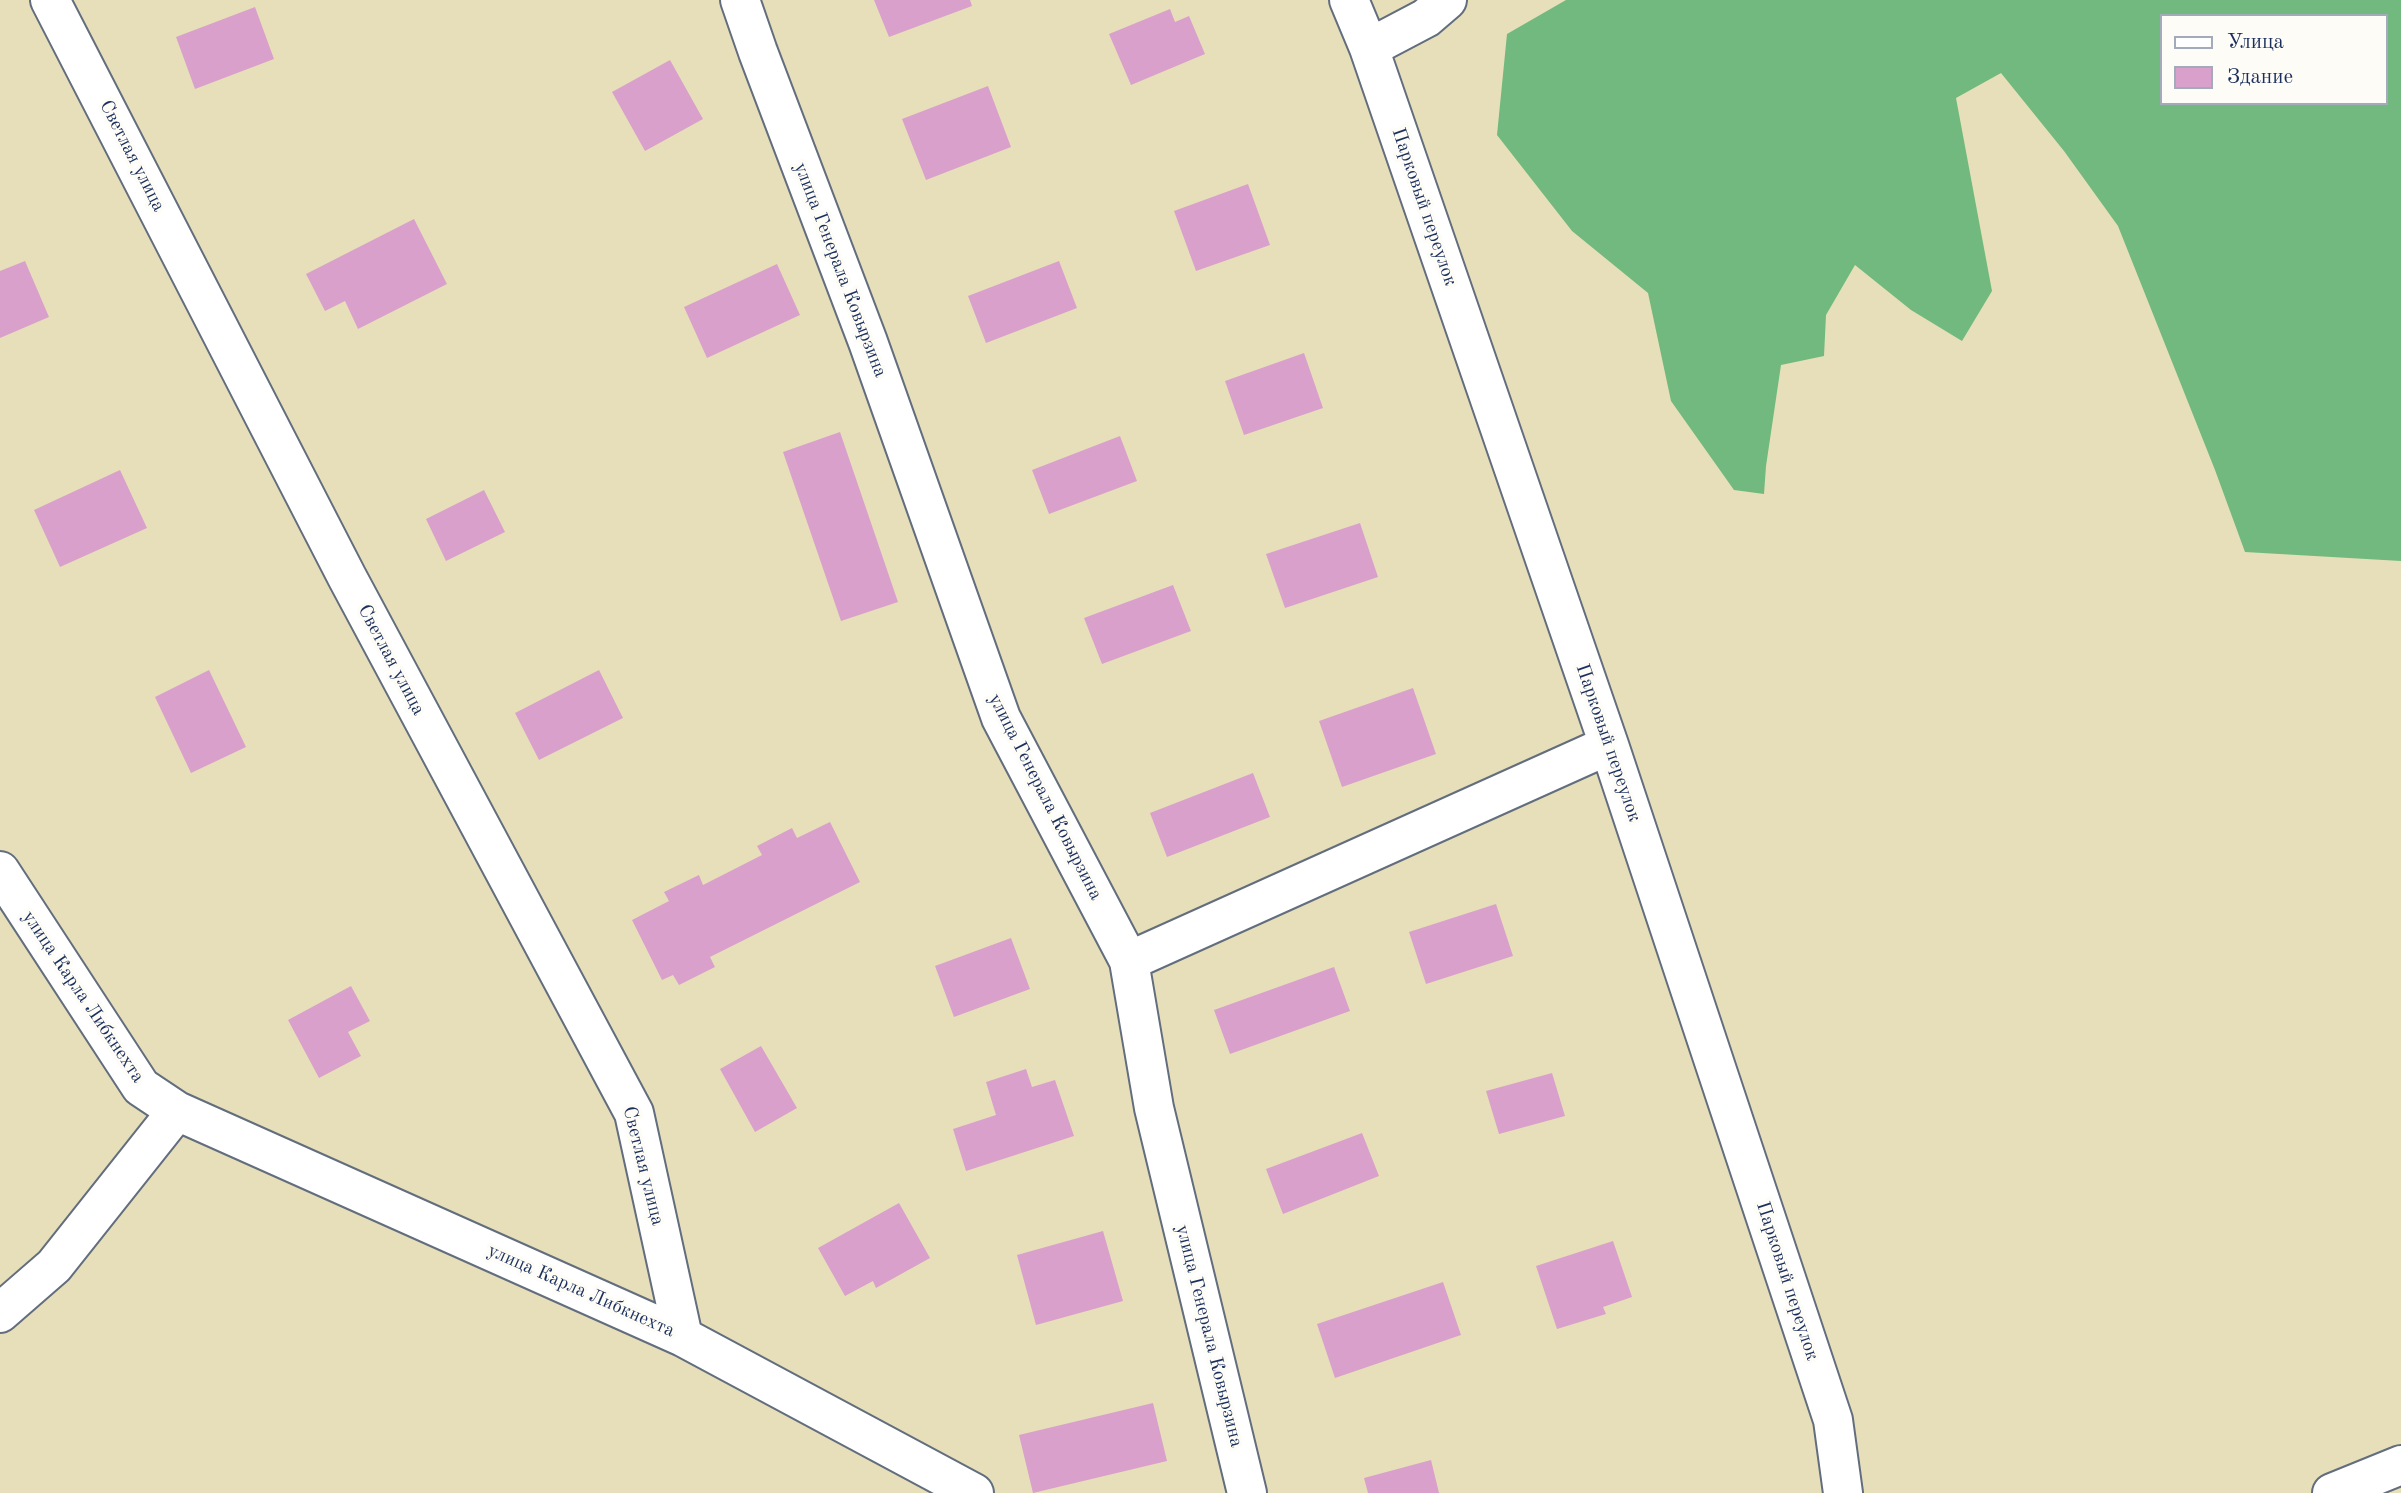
<!DOCTYPE html>
<html>
<head>
<meta charset="utf-8">
<style>
  body { margin:0 }
  #map { position:relative; width:2401px; height:1493px; overflow:hidden; background:#e7dfb9; font-family:"Old Standard TT",serif }
  canvas { display:block }
  .legend { position:absolute; left:2160px; top:14px; width:228px; height:91px; box-sizing:border-box; background:#fdfcf7; border:2px solid #a3aaba; margin:0; padding:9px 12px; list-style:none; font-size:21px; color:#1b2f5e }
  .legend li { display:flex; align-items:center; gap:14px; height:35px }
  .legend b { width:35px; border:2px solid #a3aaba }
</style>
</head>
<body>
<div id="map">
<canvas width="2401" height="1493"></canvas>
<ul class="legend">
<li><b style="height:9px;background:#fff"></b>Улица</li>
<li><b style="height:19px;background:#d9a0cc"></b>Здание</li>
</ul>
</div>
<script>
const context = document.querySelector('canvas').getContext('2d');
context.lineJoin = 'round';
function fill(path, color) {
  context.fillStyle = color;
  context.fill(path, 'evenodd');
}
function stroke(path, color, width, dash) {
  context.strokeStyle = color;
  context.lineWidth = width;
  context.lineCap = dash ? 'butt' : 'round';
  context.setLineDash(dash || []);
  context.stroke(path);
}
function label(font, color, halo, rows, align = 'center') {
  context.font = font + ' "Old Standard TT",serif';
  context.lineWidth = 7;
  context.setLineDash([]);
  context.textBaseline = 'middle';
  context.strokeStyle = halo;
  context.fillStyle = color;
  for (const [text, x, y, turn = 0] of rows) {
    context.save();
    context.translate(x, y);
    context.rotate((+turn || 0) * Math.PI / 180);
    context.textAlign = isNaN(turn) ? turn : align;
    if (halo) context.strokeText(text, 0, 0);
    context.fillText(text, 0, 0);
    context.restore();
  }
}
fill(new Path2D(`
  M1566,0H2401V561L2245,552L2215,470L2118,226L2064,151L2001,73L1956,98L1992,291L1962,341L1911,310L1855,265L1826,315L1824,356L1781,365L1766,466L1764,494L1734,490L1671,401L1648,293L1572,231L1497,135L1507,34ZM2161,16H2385V103H2161Z`), '#71b97f');
fill(new Path2D(`
  M874,0H970L972,6L889,37Z
  M255,7L274,59L195,89L176,37Z
  M1170,9L1175,22L1189,16L1205,54L1131,85L1109,34Z
  M670,60L703,119L645,151L612,92Z
  M988,86L1011,147L926,180L902,119Z
  M1248,184L1270,245L1196,271L1174,211Z
  M414,219L447,284L358,329L345,301L325,311L306,274Z
  M25,261L49,317L0,338V271Z
  M1059,261L1077,308L986,343L968,296Z
  M777,264L800,315L707,358L684,307Z
  M1304,353L1323,408L1244,435L1225,381Z
  M840,432L898,602L841,621L783,452Z
  M1120,436L1137,481L1049,514L1032,470Z
  M120,470L147,528L60,567L34,510Z
  M484,490L505,532L446,561L426,519Z
  M1360,523L1378,577L1285,608L1266,554Z
  M1173,585L1191,631L1102,664L1084,618Z
  M209,670L246,747L191,773L155,697Z
  M599,670L623,718L539,760L515,713Z
  M1413,688L1436,754L1342,787L1319,721Z
  M1253,773L1270,817L1167,857L1150,813Z
  M830,822L860,882L710,957L715,967L679,985L673,975L662,980L632,920L669,901L664,892L699,875L703,885L762,855L757,846L792,828L797,838Z
  M1496,904L1513,956L1426,984L1409,932Z
  M1011,938L1030,989L954,1017L935,966Z
  M1334,967L1350,1011L1230,1054L1214,1010Z
  M351,986L370,1021L348,1032L361,1056L319,1078L288,1020Z
  M761,1046L797,1108L755,1132L720,1069Z
  M1026,1069L1032,1087L1055,1080L1074,1136L966,1171L953,1129L996,1115L986,1082Z
  M1552,1073L1565,1116L1499,1134L1486,1091Z
  M1362,1133L1379,1176L1283,1214L1266,1169Z
  M899,1203L930,1258L876,1288L873,1281L845,1296L818,1248Z
  M1103,1231L1123,1301L1036,1325L1017,1255Z
  M1613,1241L1632,1297L1603,1307L1606,1314L1557,1329L1536,1266Z
  M1443,1282L1461,1335L1335,1378L1317,1324Z
  M1153,1403L1167,1461L1033,1493L1019,1435Z
  M1431,1460L1439,1493H1368L1364,1478Z`), '#d9a0cc');
const street = new Path2D(`
  M50,0L347,577L634,1113L683,1337
  M740,0L758,52L868,342L1001,718L1129,961L1154,1108L1247,1493
  M1349,0L1369,48L1609,745L1833,1420L1843,1493
  M1369,48L1426,18L1447,0
  M0,871L141,1087L177,1111L683,1337L974,1493
  M1129,961L1609,745
  M0,1313L54,1266L177,1111
  M2332,1493L2401,1465`);
stroke(street, '#626d7e', 42);
stroke(street, '#fff', 38);
label('19px', '#1b2f5e', '#fdfcf7', [
  ["Светлая улица",132,156,63],
  ["Парковый переулок",1424,207,71],
  ["улица Генерала Ковырзина",840,270,69],
  ["Светлая улица",391,660,62],
  ["Парковый переулок",1608,743,71],
  ["улица Генерала Ковырзина",1045,797,63],
  ["улица Карла Либкнехта",83,997,56],
  ["Светлая улица",643,1166,76],
  ["Парковый переулок",1787,1281,72],
  ["улица Карла Либкнехта",581,1291,24],
  ["улица Генерала Ковырзина",1209,1336,76]
]);
</script>
</body>
</html>
